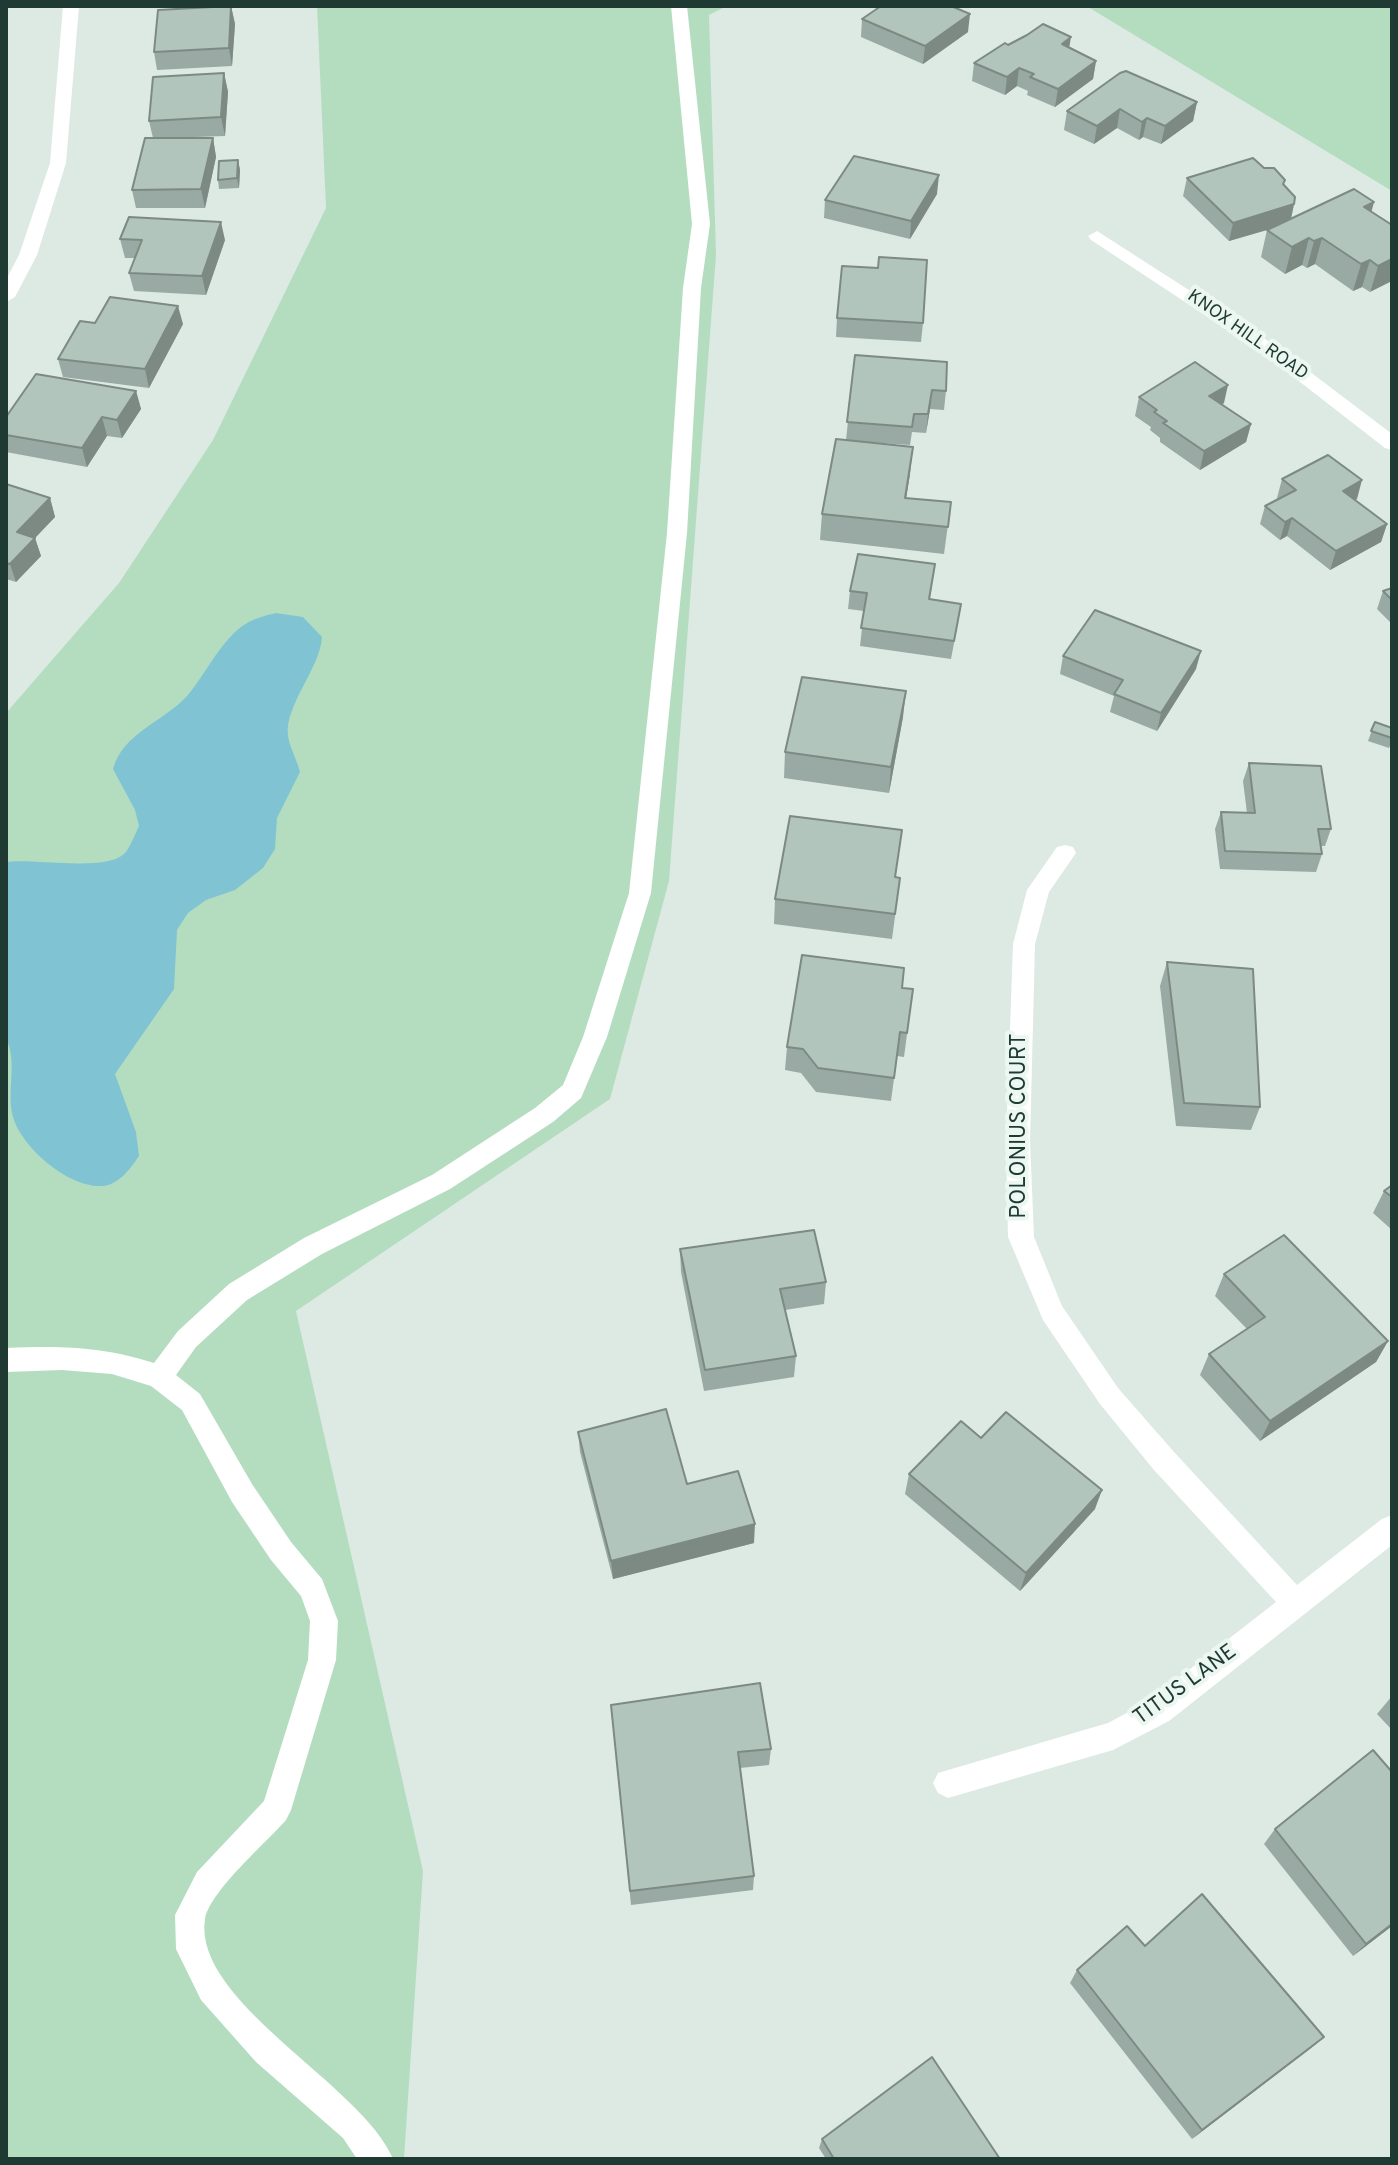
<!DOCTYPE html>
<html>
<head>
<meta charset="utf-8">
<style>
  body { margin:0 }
  #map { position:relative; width:1398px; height:2165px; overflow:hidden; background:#ddeae4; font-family:Overpass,sans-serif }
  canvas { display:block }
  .frame { position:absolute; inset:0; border:8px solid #1e3a33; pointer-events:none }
</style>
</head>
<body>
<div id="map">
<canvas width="1398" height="2165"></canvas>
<div class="frame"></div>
</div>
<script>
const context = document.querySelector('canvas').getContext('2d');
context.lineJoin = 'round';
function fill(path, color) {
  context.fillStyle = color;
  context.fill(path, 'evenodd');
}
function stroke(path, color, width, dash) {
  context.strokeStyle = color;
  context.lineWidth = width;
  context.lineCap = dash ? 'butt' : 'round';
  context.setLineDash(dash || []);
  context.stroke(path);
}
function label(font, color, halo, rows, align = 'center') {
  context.font = font + ' Overpass,sans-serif';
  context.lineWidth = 8;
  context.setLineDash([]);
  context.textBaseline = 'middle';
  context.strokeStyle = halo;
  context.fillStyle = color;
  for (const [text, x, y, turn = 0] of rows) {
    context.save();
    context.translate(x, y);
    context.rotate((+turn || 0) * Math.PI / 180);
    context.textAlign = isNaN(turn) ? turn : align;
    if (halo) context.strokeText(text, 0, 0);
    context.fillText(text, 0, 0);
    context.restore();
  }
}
fill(new Path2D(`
  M317,6H727L709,15L716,255L669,881L610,1099L296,1311L423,1871L404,2159H6V713L119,583L213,440L326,208Z
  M1082,6H1392V191L1088,7Z`), '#b4ddc0');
fill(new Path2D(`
  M276,613L303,617L322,637C320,669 284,706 288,736C290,748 297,760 300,772L277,818L275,849L263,868L235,890L206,900L188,913L177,930L174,989L115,1074L136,1132L139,1156C131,1168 119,1185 102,1186C69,1188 22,1148 13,1117C6,1091 18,1063 6,1038V862C33,858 104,872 124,854C130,848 135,834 139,826L135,810L113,769C123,733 163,722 187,696C205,675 219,644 241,627C252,619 263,616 276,613Z`), '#80c4d3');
fill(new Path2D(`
  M671,6H687L710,224L701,288L687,533L651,893L607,1037L581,1098L553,1122L450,1189L322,1254L247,1300L196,1347L176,1375L200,1394L252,1484L291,1542L322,1579L338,1621L336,1660L291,1810L286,1820C266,1843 210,1891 205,1919C192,2002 363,2085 393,2159H357L343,2138L256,2062L201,2000L176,1949L175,1915L197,1872L264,1801L308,1660L310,1621L301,1596L271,1560L232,1502L182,1410L151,1386L112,1374L62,1370L6,1372V1348C63,1346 98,1346 154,1363L178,1331L229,1284L304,1238L432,1175L535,1108L563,1085L583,1037L629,893L667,533L683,288L692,224Z`), '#fff');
fill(new Path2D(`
  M63,6H79L66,163L37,255L15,297L6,302V280L19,255L50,163Z
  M1097,231L1276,346L1392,434V450L1385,448L1264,354L1091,240L1088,236Z
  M1065,845L1073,847L1076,853L1049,892L1035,944L1030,1141L1034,1237L1062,1306L1118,1388L1174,1452L1297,1585L1382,1519L1392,1515V1545L1169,1721L1113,1750L948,1798L938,1793L933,1783L938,1773L1108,1723L1149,1701L1276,1602L1154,1470L1100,1404L1043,1320L1008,1237L1006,1141L1013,944L1027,890L1057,847Z`), '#fff');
fill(new Path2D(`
  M231,6L235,24L232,66L157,70L154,52Z
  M862,19L968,32L923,64L861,37Z
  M1008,45L1070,47L1096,61L1093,79L1055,107L1027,95L1028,91L1017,86L1005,95L972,81L974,63Z
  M224,73L228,92L225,136L167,138H213L216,157L205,208H136L132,190L153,138L149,121Z
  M1197,102L1193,121L1161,144L1143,137L1139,140L1117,128L1094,144L1064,130L1067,111Z
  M238,160L240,170L239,188L219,189L218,180Z
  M1187,178L1284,185L1294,204L1291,219L1372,212L1392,225L1370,292L1362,287L1353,291L1315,264L1307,268L1302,265L1285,274L1261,257L1267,230L1271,229L1229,241L1183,196Z
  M937,194L910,239L824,218L825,200Z
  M120,239L225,240L206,295L134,291L129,273L135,258H125Z
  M837,318L923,323L921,342L836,337Z
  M183,324L149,388L63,377L58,359Z
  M855,355L946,391L944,410L930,409L926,433L912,432L910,445L849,441L910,474L906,498L951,502L944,554L820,540L822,514L846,440Z
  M136,391L141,409L122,438L107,436L87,467L6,452V417Z
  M1139,397L1224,403L1222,404L1251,424L1246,442L1200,470L1160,442V438L1150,430L1151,427L1135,416Z
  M1282,479L1357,499L1355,500L1387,524L1381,542L1330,570L1287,536L1280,540L1260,524L1265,506L1278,498H1277Z
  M6,484L50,498L55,517L35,538L41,556L16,582L6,579Z
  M935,564L930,599L958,622L951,659L860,646L864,611L848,609L850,591Z
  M1392,588V624L1377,609L1383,591Z
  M1063,656L1196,669L1157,731L1110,712L1114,696L1060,674Z
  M903,717L889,793L784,778L785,752Z
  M1375,722L1392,728V741L1389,748L1368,741Z
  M1249,763L1331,829L1325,846H1321L1322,854L1316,872L1220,869L1215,829L1221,812L1247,813L1243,781Z
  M896,877L900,878L892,939L774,924L775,899Z
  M1167,962L1260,1107L1251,1130L1176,1126L1160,986Z
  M902,988L913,989L904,1057L897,1056L891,1101L816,1092L801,1073L785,1070L787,1047Z
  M1392,1185V1230L1373,1213L1384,1191Z
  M680,1249L826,1282L824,1304L785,1310L796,1356L794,1377L704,1391L681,1272Z
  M1224,1274L1388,1341L1376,1362L1260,1441L1200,1375L1209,1354L1247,1329L1215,1296Z
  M578,1432L687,1484L754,1543L613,1579L580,1452Z
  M981,1438L1095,1509L1020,1591L905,1494L909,1474Z
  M1392,1696V1730L1377,1714Z
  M611,1705L771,1749L769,1765L740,1768L754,1876L753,1890L631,1905Z
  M1275,1829L1392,1926L1353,1956L1264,1844Z
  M1145,1946L1311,2048L1192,2139L1070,1983L1077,1970Z
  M822,2139L1000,2159H826L819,2148Z`), '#99a9a3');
fill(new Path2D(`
  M231,6L235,24L232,66L229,48Z
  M970,14L968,32L923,64L925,46Z
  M1071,37L1068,55L1062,44Z
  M1096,61L1093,79L1055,107L1058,89Z
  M1019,68L1017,86L1005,95L1007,77Z
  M224,73L228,92L225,136L221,117Z
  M1197,102L1193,121L1161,144L1165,126Z
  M1120,109L1117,128L1094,144L1097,126Z
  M1147,118L1143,137L1139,140L1142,122Z
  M213,138L216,157L205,208L201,189Z
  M238,160L240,170L239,188L237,178Z
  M939,175L937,194L910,239L911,221Z
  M1374,202L1367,229L1364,207Z
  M1294,204L1290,223L1229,241L1233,223Z
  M221,222L225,240L206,295L202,276Z
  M1309,238L1302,265L1285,274L1292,247Z
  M1322,238L1315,264L1307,268L1314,241Z
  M1392,259V281L1370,292L1378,266Z
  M1370,260L1362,287L1353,291L1361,264Z
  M178,306L183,324L149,388L145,369Z
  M1228,385L1224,403L1205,414L1209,396Z
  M932,390L930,409L926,433L928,414Z
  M136,391L141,409L122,438L117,420Z
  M102,417L107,436L87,467L82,448Z
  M1251,424L1246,442L1200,470L1204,451Z
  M913,447L910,474L902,524L905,498Z
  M1362,480L1357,499L1337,509L1343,491Z
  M50,498L55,517L35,538L41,556L16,582L10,564L17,532Z
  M1292,518L1287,536L1280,540L1285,522Z
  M1387,524L1381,542L1330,570L1336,551Z
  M1201,651L1196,669L1157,731L1161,713Z
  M906,691L903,717L889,793L891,767Z
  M1388,1341L1376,1362L1260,1441L1270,1421Z
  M1102,1490L1095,1509L1020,1591L1026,1573Z
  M755,1524L754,1543L613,1579L611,1561Z
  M1392,1924V1926L1353,1956L1366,1944Z
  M1324,2037L1311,2048L1192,2139L1202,2130Z`), '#7d8a84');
const building = new Path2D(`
  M231,6L229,48L154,52L158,10Z
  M881,6H951L970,14L925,46L862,19Z
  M1043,24L1071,37L1062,44L1096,61L1058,89L1030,77L1034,74L1019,68L1007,77L974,63L1005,43L1008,45L1027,35Z
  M1126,71L1197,102L1165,126L1147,118L1142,122L1120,109L1097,126L1067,111L1120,73Z
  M224,73L221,117L149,121L153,77Z
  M145,138H213L201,189L132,190Z
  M854,156L939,175L911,221L825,200Z
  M1253,158L1264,168H1274L1285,180L1283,184L1295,197L1294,204L1233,223L1187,178Z
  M238,160L237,178L218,180L219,161Z
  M1354,189L1374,202L1364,207L1392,225V259L1378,266L1370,260L1361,264L1322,238L1314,241L1309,238L1292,247L1267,230Z
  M129,217L221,222L202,276L129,273L142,240L120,239Z
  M879,257L927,260L923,323L837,318L842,266L878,268Z
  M110,297L178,306L145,369L58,359L80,321L95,323Z
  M855,355L947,362L946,391L932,390L928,414H914L912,427L847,422Z
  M1195,362L1228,385L1209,396L1251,424L1204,451L1163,423L1167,421L1154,412L1157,410L1139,397Z
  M36,374L136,391L117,420L102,417L82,448L6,435V417Z
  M836,439L913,447L905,498L951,502L948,527L822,514Z
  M1328,455L1362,480L1343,491L1387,524L1336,551L1292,518L1285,522L1265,506L1296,490L1282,479Z
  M6,484L50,498L17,532L35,538L10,564L6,563Z
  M858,554L935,564L929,599L961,604L954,641L861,628L867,593L850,591Z
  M1392,588V600L1383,591Z
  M1095,610L1201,651L1161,713L1114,694L1123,680L1063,656Z
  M802,677L906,691L891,767L785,752Z
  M1375,722L1392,728V738L1371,731Z
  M1249,763L1321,766L1331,829H1318L1322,854L1225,851L1221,812L1255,813Z
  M790,816L902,830L895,877L900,878L895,914L775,899Z
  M802,955L904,968L902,988L913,989L907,1033L900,1032L894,1078L818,1068L803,1049L787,1047Z
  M1167,962L1253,969L1260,1107L1184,1103Z
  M1392,1185V1197L1384,1191Z
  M814,1230L826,1282L780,1289L796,1356L705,1370L680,1249Z
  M1284,1235L1388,1341L1270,1421L1209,1354L1265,1317L1224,1274Z
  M666,1409L687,1484L738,1471L755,1524L611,1561L578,1432Z
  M1006,1412L1102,1490L1026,1573L909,1474L961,1421L981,1438Z
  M760,1683L771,1749L738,1752L754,1876L630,1891L611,1705Z
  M1373,1750L1392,1772V1924L1366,1944L1275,1829Z
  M1202,1894L1324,2037L1202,2130L1077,1970L1127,1926L1145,1946Z
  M932,2057L1000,2159H834L822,2139Z`);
fill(building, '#b2c5bd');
stroke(building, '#7d8a84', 2);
label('18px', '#1e3a33', '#edf7f2', [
  ["KNOX HILL ROAD",1247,336,35]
]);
label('22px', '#1e3a33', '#edf7f2', [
  ["POLONIUS COURT",1021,1126,-90],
  ["TITUS LANE",1186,1686,-36]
]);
</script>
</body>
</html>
